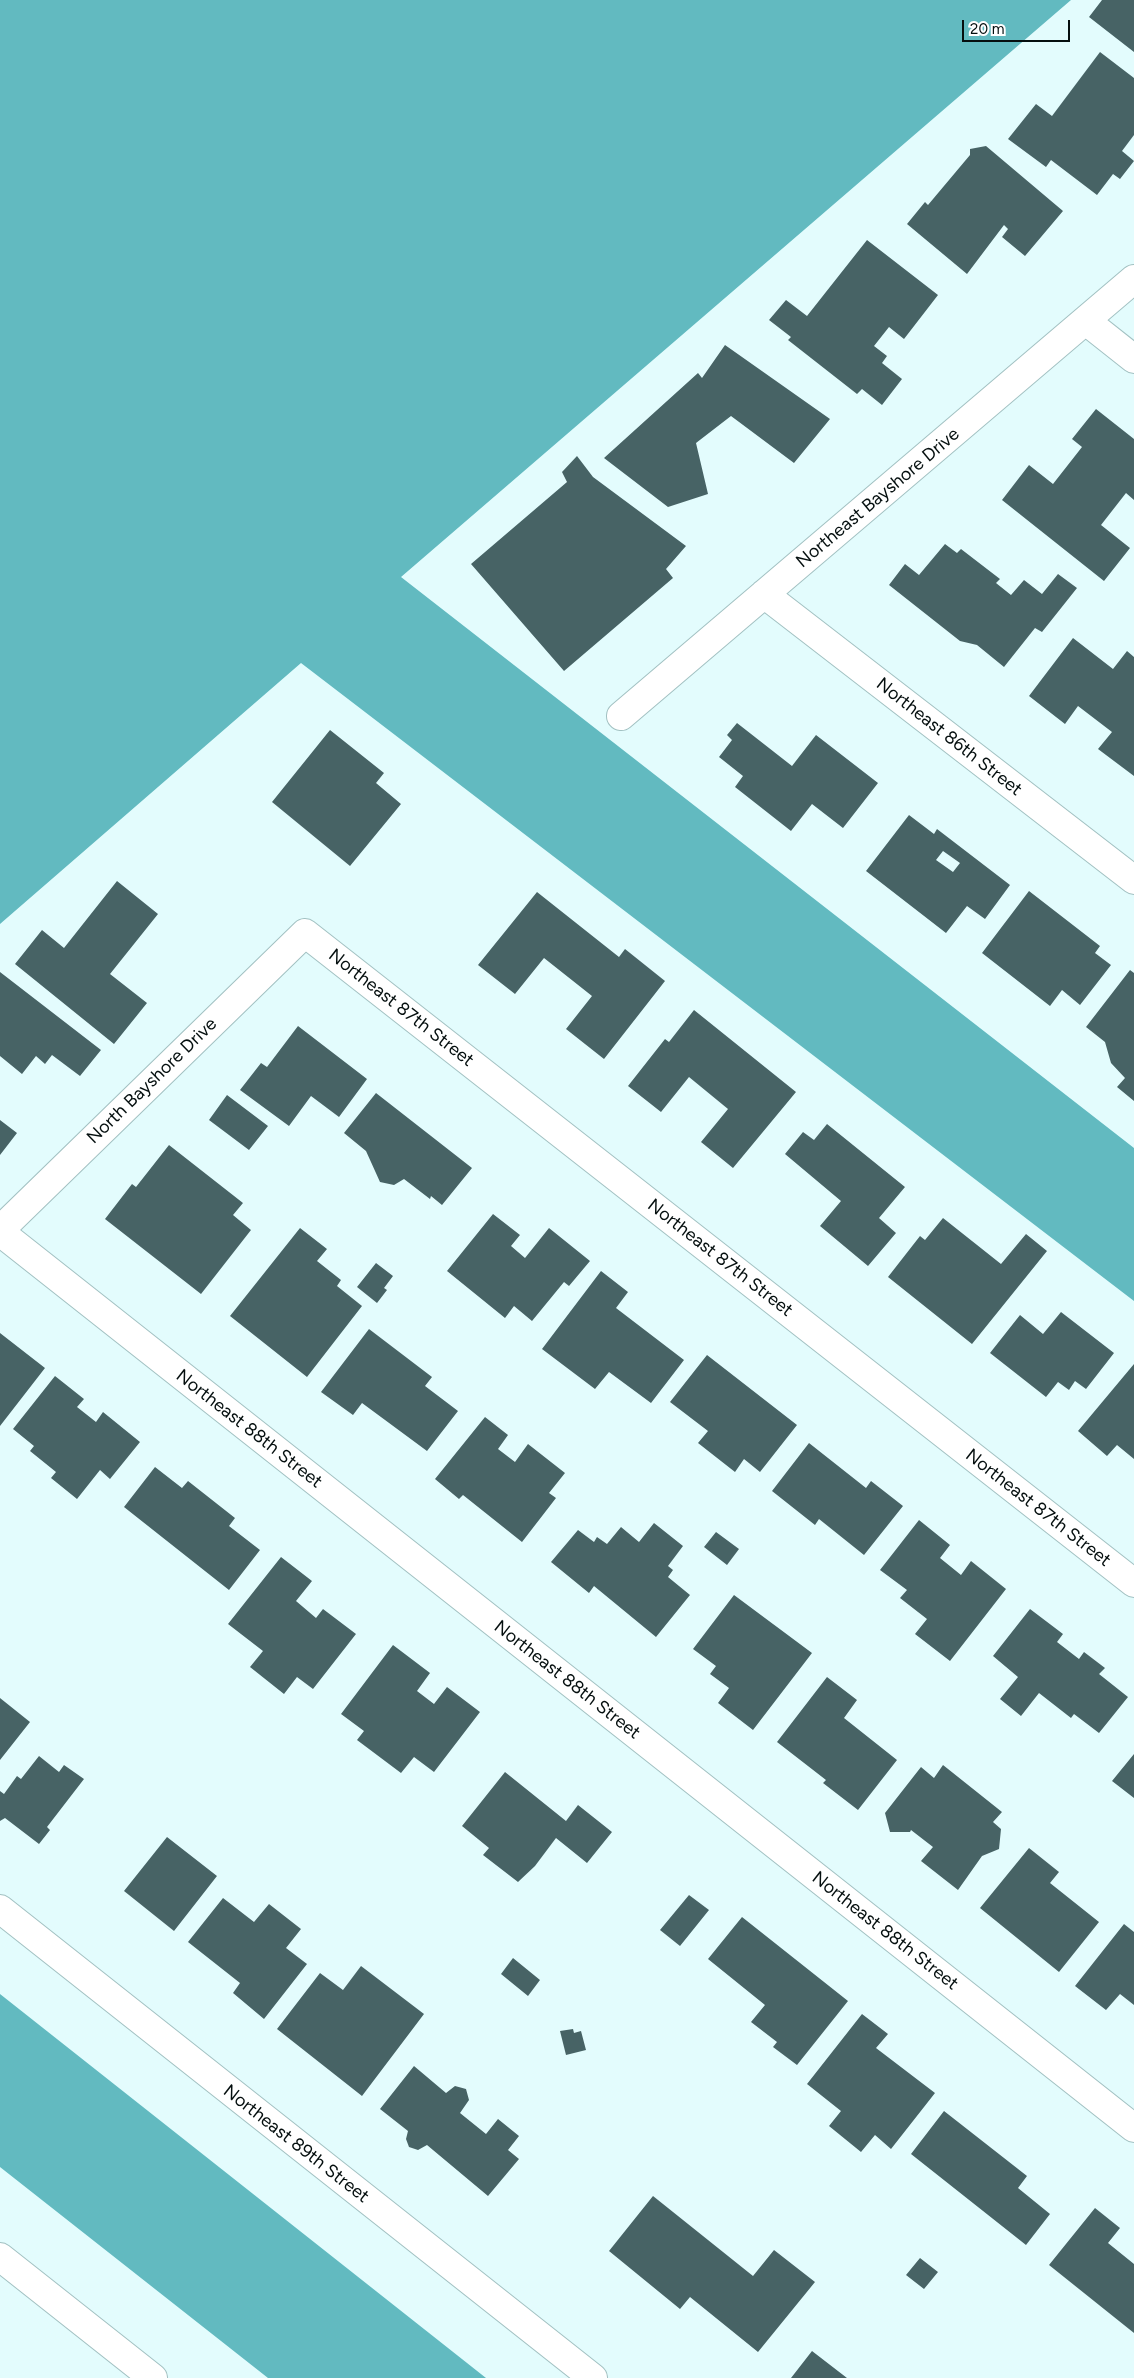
<!DOCTYPE html>
<html>
<head>
<meta charset="utf-8">
<style>
  body { margin:0 }
  #map { position:relative; width:1134px; height:2378px; overflow:hidden; background:#e3fcfd; font-family:Figtree,sans-serif }
  canvas { display:block }
  .scale { position:absolute; left:962px; top:20px; width:108px; height:22px; box-sizing:border-box; border:2px solid #050f0f; border-top:0; padding-left:6px; font-size:15px; line-height:18px; white-space:nowrap; color:#050f0f; -webkit-text-stroke:4px #fff; paint-order:stroke }
</style>
</head>
<body>
<div id="map">
<canvas width="1134" height="2378"></canvas>
<div class="scale">20 m</div>
</div>
<script>
const context = document.querySelector('canvas').getContext('2d');
context.lineJoin = 'round';
function fill(path, color) {
  context.fillStyle = color;
  context.fill(path, 'evenodd');
}
function stroke(path, color, width, dash) {
  context.strokeStyle = color;
  context.lineWidth = width;
  context.lineCap = dash ? 'butt' : 'round';
  context.setLineDash(dash || []);
  context.stroke(path);
}
function label(font, color, halo, rows, align = 'center') {
  context.font = font + ' Figtree,sans-serif';
  context.lineWidth = 5;
  context.setLineDash([]);
  context.textBaseline = 'middle';
  context.strokeStyle = halo;
  context.fillStyle = color;
  for (const [text, x, y, turn = 0] of rows) {
    context.save();
    context.translate(x, y);
    context.rotate((+turn || 0) * Math.PI / 180);
    context.textAlign = isNaN(turn) ? turn : align;
    if (halo) context.strokeText(text, 0, 0);
    context.fillText(text, 0, 0);
    context.restore();
  }
}
fill(new Path2D(`
  M0,0H1071L401,577L1134,1148V1301L301,663L0,924Z
  M0,1994L486,2378H268L0,2167Z`), '#62bac0');
fill(new Path2D(`
  M1102,0H1134V52L1089,17Z
  M1100,52L1134,78V135L1122,151L1134,161L1120,179L1113,174L1097,195L1051,160L1046,167L1008,139L1036,104L1052,116Z
  M986,146L1063,211L1025,256L1002,237L1008,229L1004,225L967,274L907,224L925,202L928,205L970,155V149Z
  M867,240L938,295L904,339L889,327L874,346L887,356L882,363L902,379L882,405L862,389L857,394L788,340L791,337L769,320L786,300L807,316Z
  M725,345L830,419L794,463L731,416L696,443L708,494L668,507L604,458L698,373L702,378Z
  M1096,409L1134,439V500L1126,493L1101,525L1130,548L1104,581L1002,500L1029,465L1053,484L1082,447L1072,439Z
  M577,456L593,477L686,546L666,569L673,578L564,671L471,564L567,482L562,472Z
  M945,544L957,553L961,549L1000,579L996,583L1011,595L1024,580L1042,594L1058,574L1077,588L1042,632L1035,628L1004,667L977,645L960,641L889,585L905,564L919,575Z
  M1073,638L1113,669L1127,651L1134,657V776L1098,749L1112,732L1078,706L1065,724L1029,696Z
  M737,723L792,766L816,735L878,783L843,828L812,804L791,831L735,787L743,776L719,757L732,740L727,735Z
  M330,730L384,773L376,783L401,804L350,866L272,802Z
  M909,815L934,834L937,829L1010,885L985,919L967,906L946,933L866,871ZM943,851L960,863L953,872L936,860Z
  M117,881L158,914L110,974L147,1003L114,1044L15,964L42,930L64,948Z
  M1029,891L1100,946L1095,953L1111,965L1080,1005L1062,990L1050,1006L982,953Z
  M537,892L619,957L625,949L665,981L604,1059L566,1029L592,996L544,958L515,994L478,965Z
  M1130,970L1134,973V1101L1117,1087L1125,1078L1111,1063L1105,1042L1086,1027Z
  M0,972L101,1050L80,1076L52,1055L45,1064L36,1056L22,1074L0,1056Z
  M694,1010L796,1092L733,1168L701,1142L728,1109L689,1077L661,1112L628,1086L665,1039L669,1042Z
  M298,1026L367,1079L339,1117L311,1096L289,1126L240,1090L261,1063L267,1067Z
  M376,1093L472,1168L442,1205L431,1196L430,1199L404,1179L394,1185L380,1182L366,1151L344,1133Z
  M227,1095L268,1126L249,1150L209,1120Z
  M0,1120L17,1133L0,1155Z
  M827,1124L905,1187L879,1218L896,1233L868,1266L820,1226L841,1201L785,1154L803,1132L814,1140Z
  M169,1145L243,1203L233,1215L251,1230L201,1294L105,1219L132,1184L136,1187Z
  M493,1214L520,1235L511,1246L525,1258L549,1228L590,1261L569,1286L564,1282L532,1321L514,1306L505,1318L447,1271Z
  M943,1218L1001,1264L1026,1234L1047,1251L972,1344L888,1277L920,1236L925,1240Z
  M300,1228L327,1249L317,1261L341,1280L337,1286L362,1306L307,1377L230,1316Z
  M376,1263L393,1276L384,1288L387,1290L377,1303L357,1287Z
  M601,1271L628,1292L616,1308L684,1360L651,1403L609,1372L595,1389L542,1349Z
  M1061,1312L1114,1353L1086,1389L1075,1381L1069,1390L1058,1382L1046,1397L990,1353L1020,1315L1043,1334Z
  M369,1329L432,1377L425,1386L458,1411L427,1451L362,1403L353,1415L321,1392Z
  M0,1333L45,1368L0,1426Z
  M707,1355L797,1425L760,1472L744,1459L735,1472L698,1443L708,1431L670,1402Z
  M1134,1364V1459L1117,1445L1107,1456L1078,1431Z
  M55,1376L84,1399L77,1407L96,1422L103,1412L140,1442L110,1479L100,1470L77,1499L51,1478L56,1472L30,1451L34,1446L13,1429Z
  M485,1417L508,1435L498,1449L515,1462L528,1444L565,1473L549,1493L556,1498L522,1542L463,1495L459,1499L435,1479Z
  M809,1443L866,1488L871,1481L903,1506L864,1555L819,1519L815,1525L772,1491Z
  M155,1467L182,1488L188,1481L235,1518L229,1526L260,1550L229,1590L124,1507Z
  M919,1520L950,1545L940,1558L961,1575L971,1561L1006,1589L950,1661L915,1634L927,1619L900,1598L907,1590L880,1570Z
  M654,1523L683,1546L668,1566L673,1570L668,1577L690,1595L656,1637L594,1586L589,1593L551,1562L578,1530L594,1542L597,1537L607,1544L621,1527L639,1542Z
  M716,1532L739,1549L727,1565L704,1547Z
  M281,1557L312,1581L296,1601L316,1618L323,1609L356,1634L313,1689L297,1677L284,1694L250,1667L263,1651L228,1624Z
  M734,1595L812,1653L753,1730L718,1703L729,1688L710,1674L716,1666L693,1649Z
  M1030,1609L1063,1634L1057,1642L1079,1659L1084,1652L1105,1668L1099,1674L1128,1697L1099,1733L1074,1714L1071,1718L1039,1693L1021,1716L1000,1699L1018,1677L993,1656Z
  M393,1645L430,1673L417,1691L434,1704L447,1687L480,1712L434,1772L414,1757L401,1773L357,1740L364,1731L341,1714Z
  M827,1677L857,1700L844,1718L897,1760L858,1810L823,1783L826,1780L777,1742Z
  M0,1698L30,1722L0,1760Z
  M1134,1754V1798L1112,1781Z
  M39,1756L59,1772L64,1765L84,1779L47,1827L50,1830L39,1844L5,1818L0,1821V1791L4,1794L17,1776L21,1779Z
  M943,1765L1002,1812L993,1822L1001,1829L999,1849L982,1856L958,1890L921,1861L933,1847L911,1830L910,1832H890L885,1813L921,1767L934,1778Z
  M505,1772L566,1821L578,1805L612,1832L587,1863L556,1838L535,1866L518,1882L483,1855L489,1848L462,1826Z
  M167,1837L217,1876L174,1931L124,1891Z
  M1029,1848L1059,1872L1050,1883L1099,1922L1059,1972L980,1908Z
  M689,1895L709,1910L680,1946L660,1930Z
  M223,1898L254,1922L269,1904L301,1929L286,1948L307,1964L264,2019L233,1993L240,1983L188,1942Z
  M742,1917L848,2001L797,2065L773,2047L777,2042L751,2022L765,2005L708,1959Z
  M1124,1924L1134,1932V2005L1120,1994L1106,2010L1075,1986Z
  M513,1958L540,1980L528,1996L501,1974Z
  M361,1966L424,2014L362,2096L277,2029L320,1973L343,1990Z
  M862,2014L888,2034L876,2048L935,2093L891,2149L875,2135L861,2152L829,2126L841,2111L807,2084Z
  M573,2029L574,2033L581,2031L586,2050L566,2055L560,2031Z
  M414,2066L446,2093L455,2086L466,2089L469,2100L460,2113L486,2134L498,2119L519,2136L508,2150L519,2159L488,2196L427,2145L418,2150L409,2147L406,2139L408,2131L380,2109Z
  M944,2111L1027,2176L1018,2188L1050,2214L1026,2245L911,2154Z
  M653,2196L753,2276L774,2250L815,2282L758,2352L690,2297L680,2309L609,2251Z
  M1095,2208L1120,2228L1108,2243L1134,2264V2333L1049,2265Z
  M920,2258L938,2272L924,2289L906,2275Z
  M812,2351L847,2378H791Z`), '#476365');
const minor = new Path2D(`
  M1086,321L1134,359
  M764,594L1134,880
  M621,716L1134,279
  M0,1230L305,933L1134,1583
  M0,1232L1134,2128
  M0,1909L593,2378
  M0,2257L153,2378`);
stroke(minor, '#a2c1c2', 30);
stroke(minor, '#fff', 28);
label('18px', '#050f0f', '#fff', [
  ["Northeast Bayshore Drive",878,498,-40],
  ["Northeast 86th Street",949,737,38],
  ["Northeast 87th Street",401,1008,38],
  ["North Bayshore Drive",152,1081,-44],
  ["Northeast 87th Street",720,1258,38],
  ["Northeast 88th Street",249,1429,38],
  ["Northeast 87th Street",1038,1508,38],
  ["Northeast 88th Street",567,1680,38],
  ["Northeast 88th Street",885,1931,38],
  ["Northeast 89th Street",296,2144,38]
]);
</script>
</body>
</html>
